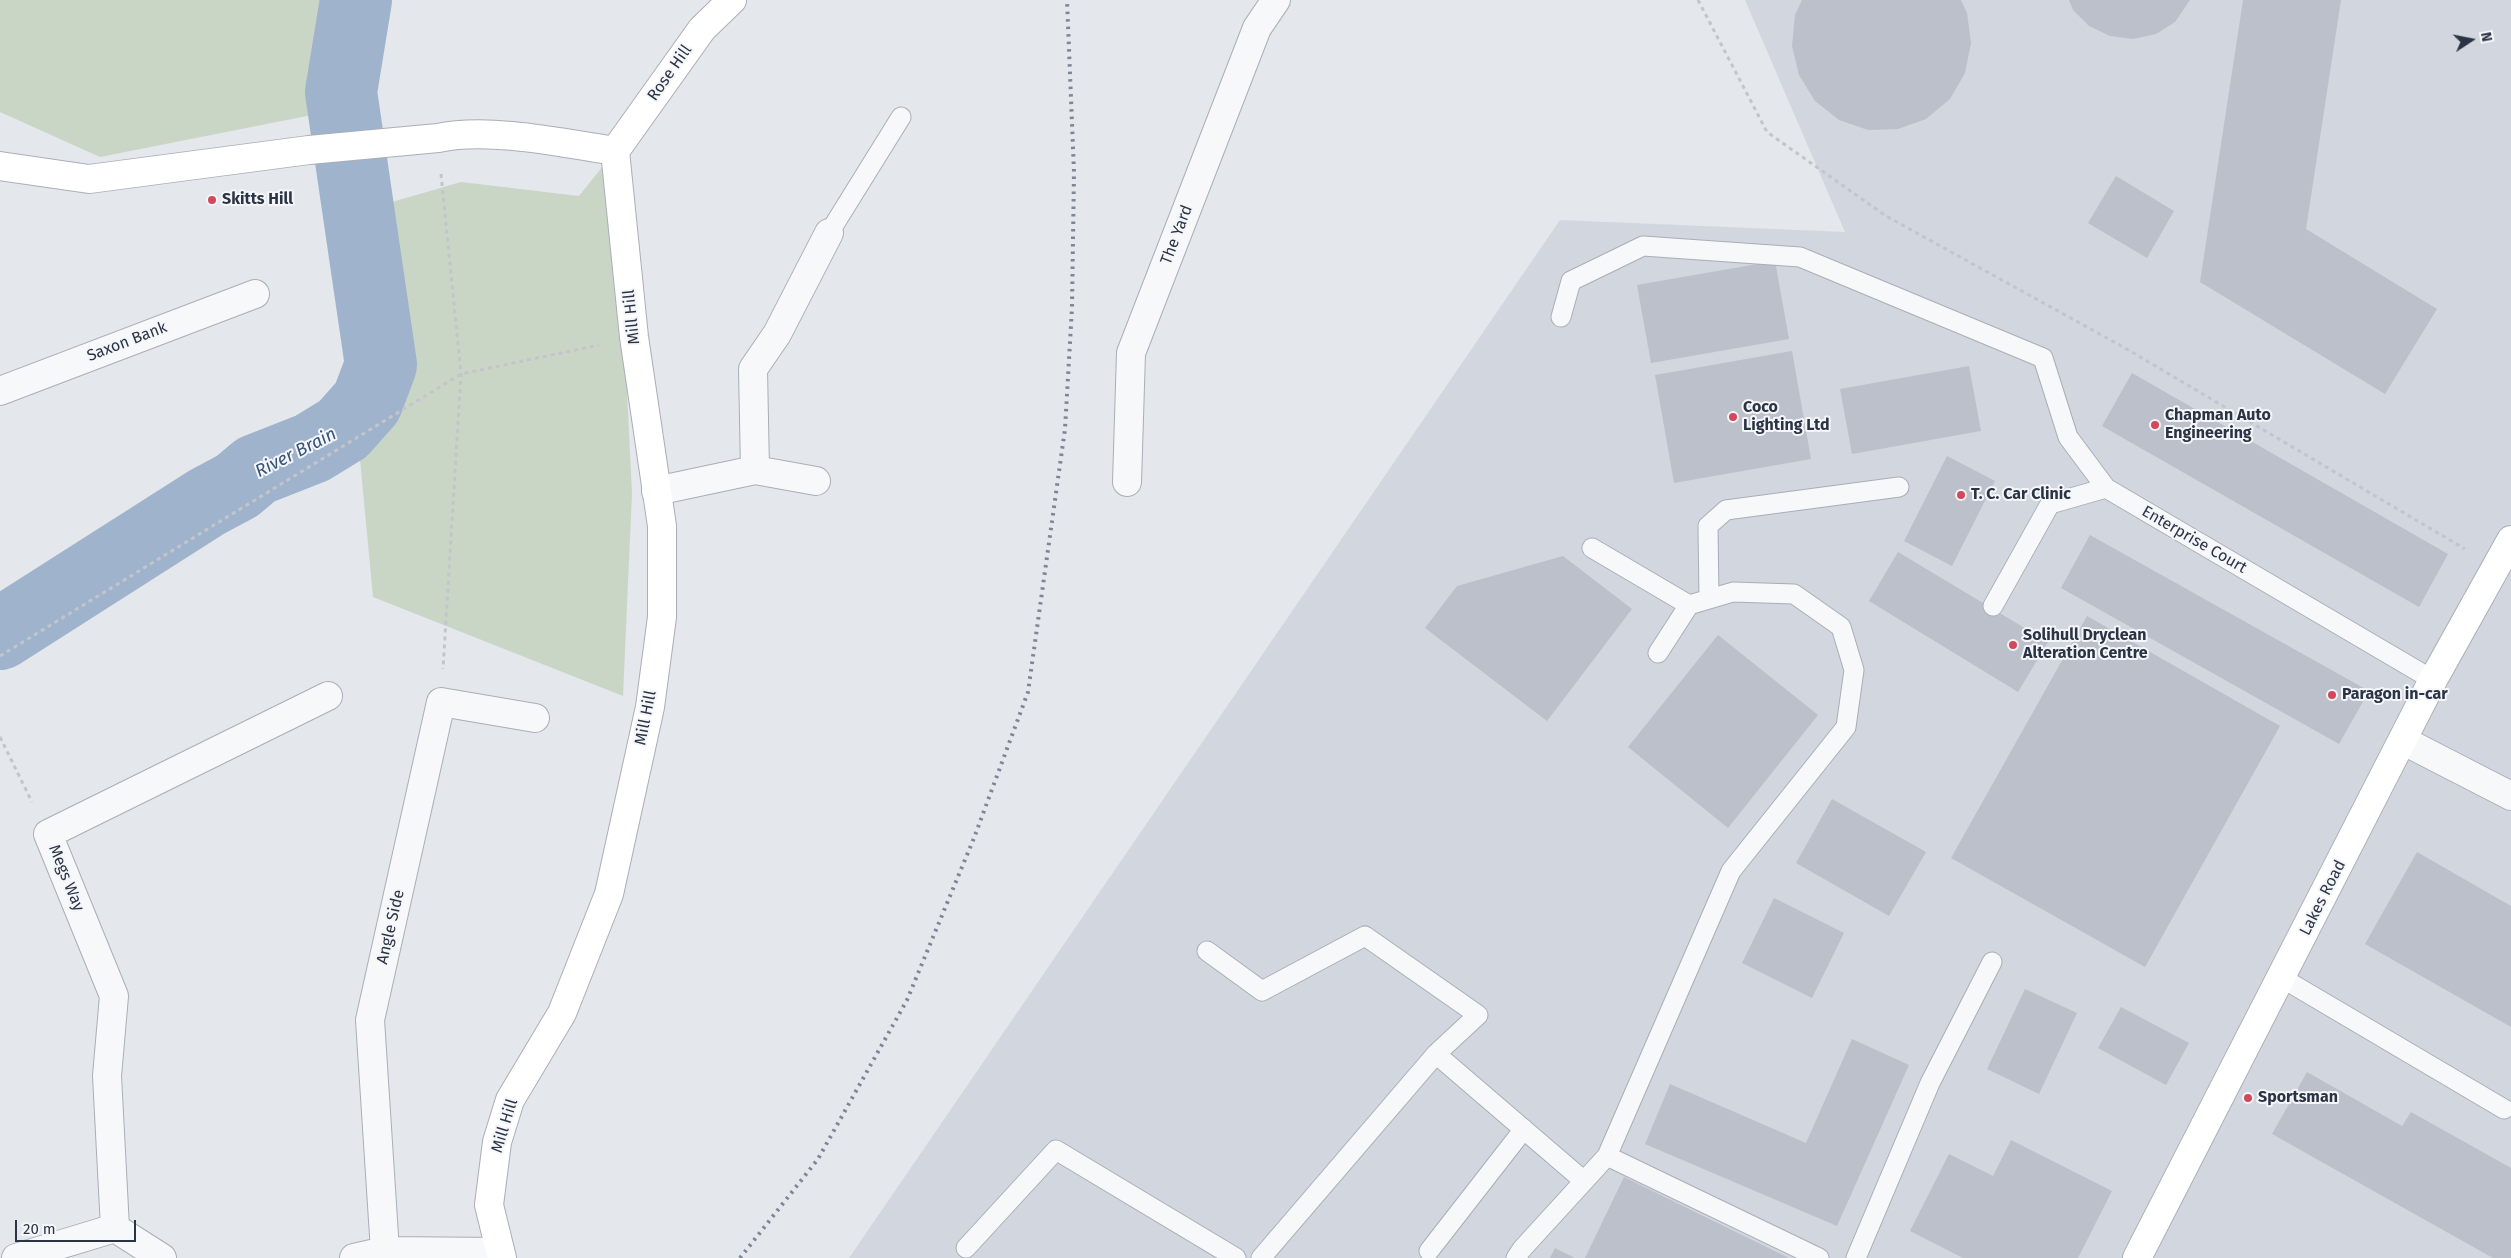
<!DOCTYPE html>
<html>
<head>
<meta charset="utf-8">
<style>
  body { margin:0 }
  #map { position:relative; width:2511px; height:1258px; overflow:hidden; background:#e4e7ec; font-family:"Fira Sans",sans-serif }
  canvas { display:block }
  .north { position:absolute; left:2446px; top:15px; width:50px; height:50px; -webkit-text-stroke:4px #f4f6f9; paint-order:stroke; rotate:79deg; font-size:14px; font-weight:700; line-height:20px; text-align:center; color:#2b3445 }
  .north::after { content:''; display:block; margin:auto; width:18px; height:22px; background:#2b3445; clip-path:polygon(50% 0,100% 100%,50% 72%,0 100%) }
  .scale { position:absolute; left:15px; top:1220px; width:121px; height:22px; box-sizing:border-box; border:2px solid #2b3445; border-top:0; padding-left:6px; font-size:15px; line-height:18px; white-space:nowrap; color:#2b3445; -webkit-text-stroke:4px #f4f6f9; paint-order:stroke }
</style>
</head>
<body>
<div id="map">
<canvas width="2511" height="1258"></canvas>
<div class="north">N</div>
<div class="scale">20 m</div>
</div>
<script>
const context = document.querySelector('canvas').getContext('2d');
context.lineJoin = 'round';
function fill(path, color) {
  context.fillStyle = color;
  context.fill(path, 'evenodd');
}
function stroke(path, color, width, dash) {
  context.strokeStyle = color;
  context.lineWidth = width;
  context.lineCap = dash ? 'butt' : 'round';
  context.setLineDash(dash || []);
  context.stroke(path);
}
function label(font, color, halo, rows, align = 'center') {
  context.font = font + ' "Fira Sans",sans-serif';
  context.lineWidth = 4;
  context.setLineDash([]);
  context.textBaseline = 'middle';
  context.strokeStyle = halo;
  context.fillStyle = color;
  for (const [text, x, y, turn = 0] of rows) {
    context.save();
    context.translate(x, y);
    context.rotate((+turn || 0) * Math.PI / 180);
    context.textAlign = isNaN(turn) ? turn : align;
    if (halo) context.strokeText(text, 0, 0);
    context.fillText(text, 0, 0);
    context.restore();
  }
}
fill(new Path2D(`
  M1745,0H2511V1258H849L1560,220L1845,232Z`), '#d2d6de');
fill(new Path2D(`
  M0,0H327L317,114L100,157L0,112Z
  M615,151L632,493L623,696L373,597L356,417L407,350L385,204L461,182L579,196Z`), '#c9d6c5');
stroke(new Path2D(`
  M0,634L207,502L237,486L256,470L312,448L343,429L367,402L381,365L341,92L356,0`), '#9fb4cc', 72);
fill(new Path2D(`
  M1802,0H1961L1967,13L1971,43L1965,73L1950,99L1926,119L1898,129L1868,130L1839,120L1815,101L1799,75L1792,46L1795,15Z
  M2069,0H2190L2175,22L2156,34L2133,39L2110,36L2089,26L2073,10Z
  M2243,0H2341L2306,229L2437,309L2385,394L2200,282Z
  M2116,176L2174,211L2147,258L2088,223Z
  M1775,261L1789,339L1651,363L1637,285Z
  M1792,351L1811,459L1674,483L1655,375Z
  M1969,366L1981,431L1852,454L1840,389Z
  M2132,373L2448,554L2419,607L2102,426Z
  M1947,456L1995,481L1952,566L1904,541Z
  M2090,535L2369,691L2339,744L2061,588Z
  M1898,552L2048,642L2018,692L1869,601Z
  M1563,556L1632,609L1547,721L1425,628L1457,586Z
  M2087,616L2280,726L2145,967L1951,858Z
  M1718,635L1818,715L1728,828L1628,747Z
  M1832,799L1926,852L1889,916L1796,863Z
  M2417,852L2511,906V1027L2365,944Z
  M1774,898L1844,933L1812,998L1742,963Z
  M2025,989L2077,1013L2039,1094L1987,1069Z
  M2121,1007L2189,1043L2166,1085L2098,1048Z
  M1852,1039L1909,1065L1837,1226L1645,1144L1670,1084L1806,1143Z
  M2307,1072L2402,1126L2411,1112L2511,1168V1258H2493L2272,1134Z
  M2011,1140L2112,1191L2078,1258H1963L1910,1231L1949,1154L1993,1176Z
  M1624,1177L1789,1258H1585Z
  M1555,1248L1575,1258H1550Z`), '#bbc0ca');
const lane = new Path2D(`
  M829,233L901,117
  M1561,317L1571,281L1643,246L1800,257L2043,358L2068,437L2106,488
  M1709,599L1708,526L1726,510L1899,487
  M1993,606L2050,504L2106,488L2433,680
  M1658,653L1689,605
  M1207,951L1262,991L1365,936L1478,1015L1436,1054
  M2282,978L2504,1109
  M1607,1156L1819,1258
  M966,1248L1056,1150L1236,1258
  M1429,1251L1524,1129
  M1261,1258L1436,1054L1584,1181
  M1516,1258L1522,1249L1607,1156L1731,871L1846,727L1854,670L1841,627L1794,594L1733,592L1689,605L1592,548
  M1856,1258L1930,1083L1992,962`);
const street = new Path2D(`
  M0,391L255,294
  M755,470L816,481
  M1127,482L1131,353L1257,28L1276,0
  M656,491L755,470L753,369L777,334L829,233
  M2404,741L2511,796
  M115,1228L107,1076L114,996L48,834L328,696
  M385,1251L370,1020L441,702L535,718
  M16,1258L115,1228L162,1258
  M354,1258L385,1251L499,1252`);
const secondary = new Path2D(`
  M615,151L702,29L732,0
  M0,166L89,179L309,150L438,138C489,127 563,143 615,151
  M502,1258L489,1205L497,1142L510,1100L562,1013L609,894L650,707L662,617V526L634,337L615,151
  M2137,1258L2433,680L2511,540`);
stroke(lane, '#a9aeb7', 21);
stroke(street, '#a9aeb7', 30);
stroke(secondary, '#a9aeb7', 30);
stroke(new Path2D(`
  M1698,0L1767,132L1886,216L2125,348L2465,549
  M441,174L461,374L443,669
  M0,656L461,374L599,345
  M0,737L32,802`), '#c2c5cb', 3, [4, 4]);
stroke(lane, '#f7f8fa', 19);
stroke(street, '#f7f8fa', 28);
stroke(secondary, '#fff', 28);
stroke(new Path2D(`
  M740,1258L818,1159L907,1000L974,838L1028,692L1065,429L1072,308L1074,172L1067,0`), '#7d8696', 4, [2.5, 5]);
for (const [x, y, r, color] of [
  [212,200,5,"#d1495b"],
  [1733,417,5,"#d1495b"],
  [2155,425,5,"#d1495b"],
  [1961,495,5,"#d1495b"],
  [2013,645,5,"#d1495b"],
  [2332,695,5,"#d1495b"],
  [2248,1098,5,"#d1495b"]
]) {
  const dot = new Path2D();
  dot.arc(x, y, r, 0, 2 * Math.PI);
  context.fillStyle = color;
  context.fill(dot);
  stroke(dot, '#f4f6f9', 2);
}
label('16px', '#2b3445', '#f4f6f9', [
  ["Rose Hill",670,73,-55],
  ["The Yard",1177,235,-69],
  ["Mill Hill",632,317,-96],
  ["Saxon Bank",127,342,-21],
  ["Enterprise Court",2194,540,30],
  ["Mill Hill",646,718,-79],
  ["Megs Way",66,878,68],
  ["Lakes Road",2323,898,-63],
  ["Angle Side",391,927,-77],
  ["Mill Hill",505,1126,-73]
]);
label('bold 16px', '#2b3445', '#f4f6f9', [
  ["Skitts Hill",222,200],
  ["Coco",1743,408],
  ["Lighting Ltd",1743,426],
  ["Chapman Auto",2165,416],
  ["Engineering",2165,434],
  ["T. C. Car Clinic",1971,495],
  ["Solihull Dryclean",2023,636],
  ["Alteration Centre",2023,654],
  ["Paragon in-car",2342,695],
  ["Sportsman",2258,1098]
], 'left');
label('italic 18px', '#34527a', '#f4f6f9', [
  ["River Brain",296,453,-27]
]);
</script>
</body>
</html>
